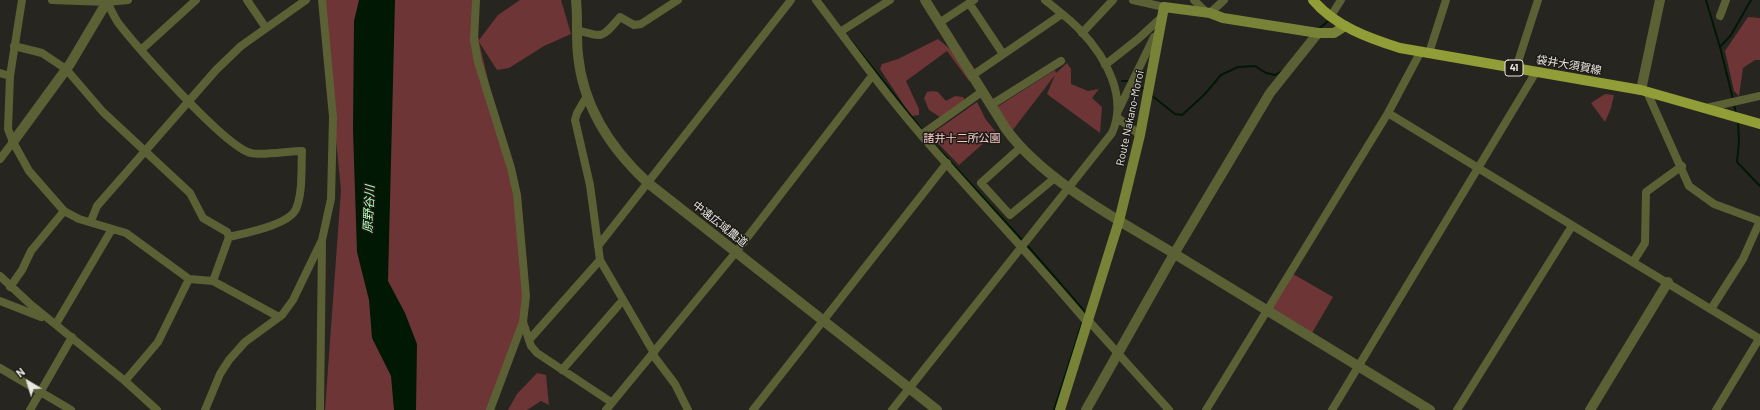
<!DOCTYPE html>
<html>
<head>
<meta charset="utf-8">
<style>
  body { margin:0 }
  #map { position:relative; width:1760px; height:410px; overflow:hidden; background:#272520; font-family:Barlow,sans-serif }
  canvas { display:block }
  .north { position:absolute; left:8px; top:362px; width:40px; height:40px; -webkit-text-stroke:3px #1e1b17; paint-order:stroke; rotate:322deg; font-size:11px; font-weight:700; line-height:16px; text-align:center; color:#e8e7e3 }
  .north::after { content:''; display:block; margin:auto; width:14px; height:18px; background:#e8e7e3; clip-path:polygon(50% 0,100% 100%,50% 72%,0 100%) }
</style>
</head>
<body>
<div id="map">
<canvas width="1760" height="410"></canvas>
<div class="north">N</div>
</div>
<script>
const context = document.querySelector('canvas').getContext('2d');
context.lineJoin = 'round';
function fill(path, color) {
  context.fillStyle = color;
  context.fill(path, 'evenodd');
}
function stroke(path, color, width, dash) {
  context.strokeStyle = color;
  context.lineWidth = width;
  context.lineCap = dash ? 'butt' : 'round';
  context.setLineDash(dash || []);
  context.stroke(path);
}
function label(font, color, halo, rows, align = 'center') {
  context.font = font + ' Barlow,"Noto Sans JP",sans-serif';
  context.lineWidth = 3;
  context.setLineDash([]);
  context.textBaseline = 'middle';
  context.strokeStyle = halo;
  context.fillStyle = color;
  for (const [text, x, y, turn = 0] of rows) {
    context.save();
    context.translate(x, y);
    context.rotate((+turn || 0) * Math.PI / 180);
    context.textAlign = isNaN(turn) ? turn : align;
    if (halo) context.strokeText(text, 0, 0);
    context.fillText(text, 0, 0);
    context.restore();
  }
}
fill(new Path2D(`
  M322,0H480L474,20L479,40L498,15L520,0H561L571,34L544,46L509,68L497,70L479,42L503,143L522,241V326L488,410H325L341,190Z
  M1748,17L1760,18V60H1755L1743,68L1739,96L1734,91L1725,51Z
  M938,39L950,49L972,79L969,81L947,51L906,81L919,109V115L911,116L880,69L882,64L898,59Z
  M1067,63L1071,69V84L1088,91L1099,89L1092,98L1102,107L1100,133L1047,94L1055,75L1012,131L997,107L1055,70L1056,73Z
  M933,91L938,92L946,101L955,96L963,97L967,103L940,117L929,110L924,98L927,92Z
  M1605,94L1614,95L1611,108L1605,122L1591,103Z
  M977,102L986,120L996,132L959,165L930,135Z
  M1293,274L1333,297L1312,333L1271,309Z
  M537,373L546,375L549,405L541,401L527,410H508L517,394Z`), '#6d3535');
fill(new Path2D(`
  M359,0H395L388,281L405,313L417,344L416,410H394L391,376L372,338L369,300L357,252L353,130L354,21Z`), '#001804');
stroke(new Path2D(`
  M1706,0L1720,47L1733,99
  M1319,29L1329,20
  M849,38L923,131
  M1720,47L1731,35L1751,0
  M1122,81H1129
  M1135,83L1145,90
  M1151,95L1175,114L1182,115L1204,95L1221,75L1238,67L1255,66L1266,73L1275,75L1282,71
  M1734,103L1736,115
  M1738,121L1739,142L1737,162L1760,186
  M926,135L1023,241
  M1026,244L1085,312L1084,316
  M1054,410L1083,320`), '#001804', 2);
stroke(new Path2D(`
  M22,0L10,76L8,129L13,142L29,171L64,211L79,219L126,233L189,279L213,281L279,317
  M52,0L107,2L128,0
  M247,0L266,28
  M476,0L474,40L478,62L511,168L517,195L526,296L523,322L490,410
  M816,0C851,46 884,93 922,136C976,198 1033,258 1086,321
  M1133,0L1164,7
  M1194,0L1206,12
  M107,2C111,9 114,17 119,24C138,48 226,148 251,153C262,156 289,151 302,151C301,169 303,192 296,209C289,225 245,233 229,237
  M969,3L1003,54
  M1210,13L1224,0
  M1331,16L1341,0
  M1720,16L1726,0
  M939,23L974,0
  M577,30C604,38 602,38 620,17L634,25L641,24L678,0
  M840,32L890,0
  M1082,33L1113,0
  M14,46L42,53L66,69L103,112L190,193L203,218L227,232L229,237L213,281
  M141,50L196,0
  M1429,53L1446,0
  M1105,65L1138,39L1162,17
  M1516,68L1538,0
  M0,73L10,76
  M973,75L1062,14
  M1647,92L1689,186L1714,204L1760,221
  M587,96L577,113L575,120L590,185L600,260L654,353
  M991,105L1061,61
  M1706,108L1760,96
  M1118,111L1154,37L1159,35
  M1388,113C1511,189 1636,264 1760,339
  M1118,118L1140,135
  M921,135L983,91
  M1020,148L981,183L1010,215L1056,177
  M0,159L13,142
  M91,221L97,206L216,70L241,46L306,0
  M598,246L791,0
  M1633,262L1645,243L1646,192L1682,166
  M0,276L29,303L125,381L157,410
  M10,287L22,270L31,251L64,211
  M0,301L41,317
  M1711,309L1743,259L1760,221
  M1087,319L1169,410
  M523,322L531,346L537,353L611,402
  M56,324L112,229
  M529,340L600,260
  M653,355L675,384L688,410
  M0,368L71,410
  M562,370L623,300
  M125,381L158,342L189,279
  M30,410L72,337
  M205,410L220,374L229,360L245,342L282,315L293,300L322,240L331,199L333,117L322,0
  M320,410L322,243
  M606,410L736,252L872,76
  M753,410L947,163
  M892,410L1112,133C1128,97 1106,57 1080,30C1070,19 1057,10 1045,0
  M1206,410L1388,113L1421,51
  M1332,410L1536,72
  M1457,410L1572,226
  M1716,410L1759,339`), '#5b6134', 8);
stroke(new Path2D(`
  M576,0C578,18 576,37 578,55C583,106 611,149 648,183L937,410
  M925,0L1006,129C1045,183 1126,224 1183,259C1265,309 1347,360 1430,410
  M1641,90L1660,0
  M13,142L70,64L108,0
  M1086,410L1174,254L1270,93L1318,33
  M1590,410L1668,282`), '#5b6134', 10);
stroke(new Path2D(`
  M1060,410L1119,221L1140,135L1164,7L1210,13L1223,18L1318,33H1334L1345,26`), '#798337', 10);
stroke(new Path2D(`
  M1313,0C1335,26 1368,38 1400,48L1641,90L1760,124`), '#919d36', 10);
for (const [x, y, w] of [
  [1514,68,18]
]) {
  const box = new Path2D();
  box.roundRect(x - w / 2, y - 8, w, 16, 3);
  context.fillStyle = '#1e1b17';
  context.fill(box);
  stroke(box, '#e8e7e3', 1);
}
label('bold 10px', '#e8e7e3', null, [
  ["41",1514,68]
]);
label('11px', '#e8e7e3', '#1e1b17', [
  ["袋井大須賀線",1569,65,10],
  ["Route Nakano-Moroi",1130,118,-78],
  ["中遠広域農道",720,224,38]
]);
label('11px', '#f5cbc9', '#1e1b17', [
  ["諸井十二所公園",962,138]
]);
label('italic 12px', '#affbb6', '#1e1b17', [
  ["原野谷川",369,209,-87]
]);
</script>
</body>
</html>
